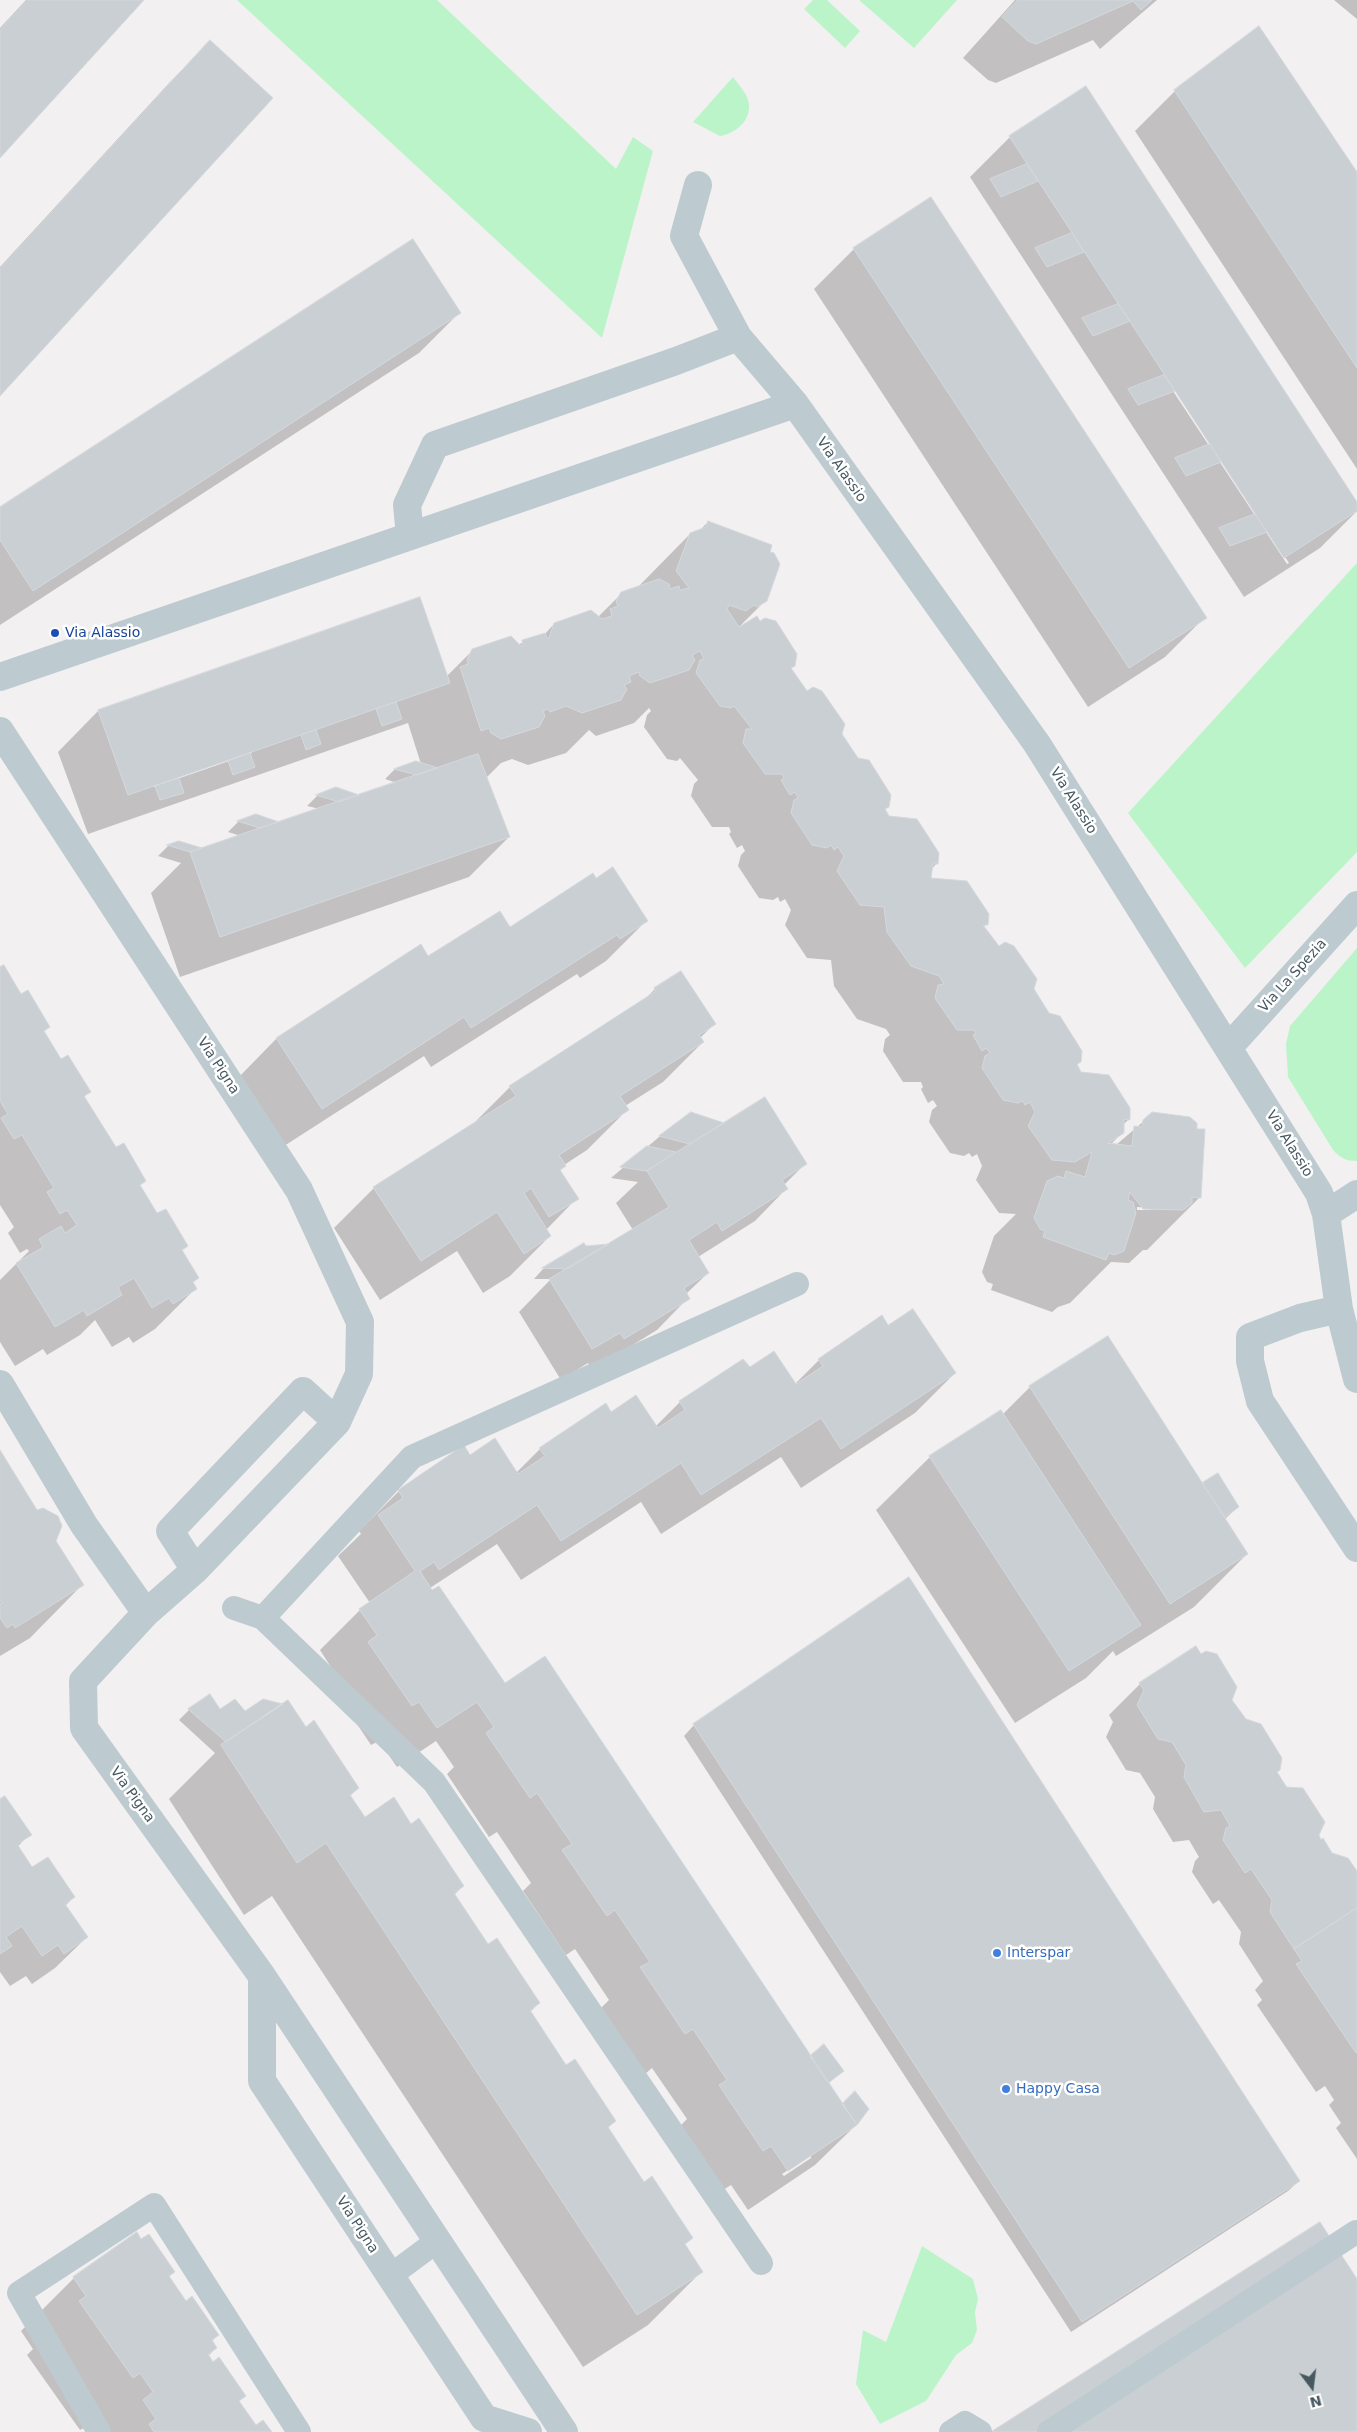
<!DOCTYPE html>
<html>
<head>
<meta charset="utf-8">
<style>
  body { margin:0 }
  #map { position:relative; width:1357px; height:2432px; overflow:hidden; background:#f3f0f1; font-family:"DejaVu Sans",sans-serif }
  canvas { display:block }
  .north { position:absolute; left:1287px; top:2362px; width:50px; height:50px; -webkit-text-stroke:4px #fff; paint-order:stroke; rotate:165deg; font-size:14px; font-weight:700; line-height:20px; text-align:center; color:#465860 }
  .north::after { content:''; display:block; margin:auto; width:18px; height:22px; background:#465860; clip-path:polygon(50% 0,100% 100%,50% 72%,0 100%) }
</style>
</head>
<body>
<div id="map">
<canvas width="1357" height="2432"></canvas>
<div class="north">N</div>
</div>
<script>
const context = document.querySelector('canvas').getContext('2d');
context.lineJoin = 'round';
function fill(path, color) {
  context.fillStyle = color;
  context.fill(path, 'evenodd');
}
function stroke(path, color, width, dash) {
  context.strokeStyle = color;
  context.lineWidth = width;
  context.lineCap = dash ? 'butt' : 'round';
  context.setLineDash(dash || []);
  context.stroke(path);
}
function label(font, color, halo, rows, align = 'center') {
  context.font = font + ' "DejaVu Sans",sans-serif';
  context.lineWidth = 5;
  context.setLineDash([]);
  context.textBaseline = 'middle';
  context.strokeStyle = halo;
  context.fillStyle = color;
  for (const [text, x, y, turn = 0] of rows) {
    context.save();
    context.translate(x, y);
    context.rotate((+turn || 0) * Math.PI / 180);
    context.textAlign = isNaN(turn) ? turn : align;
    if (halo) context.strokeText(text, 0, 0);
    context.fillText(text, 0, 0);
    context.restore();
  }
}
fill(new Path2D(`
  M237,0H437L616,169L633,137L653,151L602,338Z
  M813,0H827L860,31L845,48L804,9Z
  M859,0H957L914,48Z
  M733,77C738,84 744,90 747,97C755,117 738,133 720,136L693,122Z
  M1357,563V852L1245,968L1128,813Z
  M1357,948V1161C1346,1161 1340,1158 1333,1150L1288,1077L1286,1044L1290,1026Z
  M922,2246L973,2279L978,2299L975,2312L977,2330L972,2343L956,2355L926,2401L880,2424L856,2384L863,2330L886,2342Z`), '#bcf4c9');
fill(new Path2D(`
  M26,0H142L0,156V28Z
  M1015,0H1157L1100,49L1093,40L996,83L988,80L963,58Z
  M1334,0H1357V19Z
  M210,42L0,394V267L170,82Z
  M1086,88L1357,504V511L1320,548L1244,597L970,177L1010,137ZM1175,389L1289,563L1287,564L1173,391Z
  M1175,91L1357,174V469L1135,131Z
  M930,199L1205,617L1165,657L1088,707L814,289L854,249Z
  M459,313L419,353L0,625V509Z
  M708,522L768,553L766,600L739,627L790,669L841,734L889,817L937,863L931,870L930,879L986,924L983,928L1032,989L1080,1062L1076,1066L1080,1073L1129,1119L1122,1126V1133L1110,1145H1116L1144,1121L1200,1197L1147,1250H1143L1129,1263L1111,1262L1070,1303L1058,1307L1052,1312L991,1290L993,1284L987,1282L982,1272L994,1236L1016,1214L999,1213L976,1180L982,1166L977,1154L972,1157L969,1153L964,1156L950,1153L929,1122L932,1110L937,1106L933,1100L928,1103L921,1089L923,1087L921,1082H903L883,1051L885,1039L890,1035L886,1029L857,1019L834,986L831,960L807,958L785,925L791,910L785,899L780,902L778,897L773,900L759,898L738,866L741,855L745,851L742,845L737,848L729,834L731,832L729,827H712L691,796L694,784L698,780L680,758L677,761L667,759L644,727L647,715L651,711L649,708L634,723L596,736L589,730L566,753L528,765L512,759L501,763L486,778L509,837L469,877L180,977L151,893L181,863L158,856L168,846L179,842L196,851L241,836L228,832L238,822L256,815L274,825L320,809L307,806L317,796L336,788L359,796L397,783L385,779L394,770L416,762L421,764L408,723L88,834L58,752L98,711L419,599L447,676L473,650L519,645L523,642L544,635L554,624L598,617L622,593L637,588L690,534L699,531ZM251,751L252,753L154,787L153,785ZM1137,1207L1151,1208V1210H1137Z
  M596,880L646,921L606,961L580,978L577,974L431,1067L424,1056L281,1148L237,1079L276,1039L428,958L509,928Z
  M0,969L61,1061L89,1092L84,1097L116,1149L145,1180L139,1186L181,1251L195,1289L155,1329L133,1343L129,1337L112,1347L95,1320L80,1335L47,1355L43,1349L15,1366L0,1342V1280L29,1251L27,1249L20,1253L8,1233L14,1227L0,1205Z
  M681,972L714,1024L700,1038L703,1042L663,1082L625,1106L627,1110L587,1150L564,1165L559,1171L577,1198L546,1230L550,1236L510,1276L483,1293L457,1251L380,1300L334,1228L374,1188L470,1127L510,1087L642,1002L655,989Z
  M691,1114L805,1164L784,1185L786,1189L755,1221L698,1257L708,1273L686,1294L688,1298L657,1330L592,1370L588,1363L561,1380L519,1312L551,1279H534L543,1269L584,1245L586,1248L609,1245L633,1230L616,1203L638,1182L611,1178L659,1137Z
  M888,1326L955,1373L915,1413L801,1488L781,1457L661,1534L641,1502L521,1580L497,1544L430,1588L505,1685L810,2058L842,2071L828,2084L856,2125L815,2165L748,2210L731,2185L723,2190L680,2126L687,2119L652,2068L645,2074L601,2008L609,2000L575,1949L566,1955L523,1891L531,1883L497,1832L489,1837L447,1774L454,1767L436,1741L397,1767L379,1741L371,1745L329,1682L336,1675L320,1650L360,1610L370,1603L338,1556L361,1534L359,1531L399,1491L470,1457L516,1473L540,1449L611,1414L656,1426L680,1402L743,1361L749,1369L795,1384L819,1360ZM811,2155V2158L784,2176L782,2174Z
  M1030,1387L1202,1484L1238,1507L1225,1519L1247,1554L1194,1607L1116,1656L1113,1651L1086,1678L1015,1723L876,1510L930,1457L1000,1412L1002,1415Z
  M0,1452L83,1584L30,1638L0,1656Z
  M1140,1684L1231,1701L1331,1855L1357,1873V2159L1336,2128L1341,2123L1329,2105L1334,2100L1325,2086L1316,2092L1257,2005L1262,2000L1255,1990L1263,1981L1239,1944L1241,1932L1219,1900L1213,1904L1192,1872L1195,1861L1199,1857L1189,1840L1173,1842L1153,1809L1155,1797L1140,1773L1126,1770L1106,1737L1113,1722L1109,1715Z
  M189,1710L244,1713L306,1728L358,1788L350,1796L365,1819L411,1825L463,1886L454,1895L487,1945L539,2003L530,2012L566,2067L614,2121L608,2128L643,2183L691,2238L684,2245L701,2272L648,2325L583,2367L272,1896L244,1915L169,1799L215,1753L179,1720Z
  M694,1725L1299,2181L1288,2191L1071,2332L684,1736Z
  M0,1801L30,1834L17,1847L32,1869L74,1897L65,1906L87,1937L55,1968L32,1984L26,1976L10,1986L0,1972Z
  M141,2241L173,2272L168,2277L185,2302L218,2335L211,2342L216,2348L208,2356L256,2426L270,2432H91L87,2426L80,2430L27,2355L33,2349L21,2331L74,2278Z`), '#0003');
const building = new Path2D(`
  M28,0H144L0,158V30Z
  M1018,0H1152L1141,10L1133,1L1036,44L1028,41L1002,17Z
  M1259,26L1357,172V368L1174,90Z
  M210,40L273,98L0,396V269Z
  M1086,86L1357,502V511L1284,558L1009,136Z
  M1027,164L1038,181L1001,197L990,179Z
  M931,197L1207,618L1129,668L853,248Z
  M1072,233L1084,252L1047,267L1035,248Z
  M413,239L461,313L33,591L0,540V507Z
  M1118,304L1130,321L1093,336L1082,318Z
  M1164,375L1175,391L1138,405L1128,389Z
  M1210,444L1221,462L1186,476L1175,458Z
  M1255,514L1267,532L1230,546L1219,528Z
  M708,521L772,545L770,552L774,553L780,564L767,601L757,607L754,605L746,611L729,605L727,609L739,627L757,616L760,621L765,618L776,621L797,654L795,666L791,668L807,691L813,687L822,691L845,724L842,734L858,758L869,760L891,795L889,807L885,809L889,816L917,819L939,853L938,864H933L931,878L967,881L989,914L988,925H983L999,946L1005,942L1014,946L1037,979L1034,989L1049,1013L1060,1016L1082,1051L1081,1062L1077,1064L1081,1072L1109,1075L1130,1108V1120L1124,1119V1133L1108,1143L1132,1146L1134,1126L1142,1127L1143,1120L1152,1112L1190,1117L1197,1123V1129H1205L1201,1198L1192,1197V1203L1183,1210L1143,1209L1130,1192L1128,1200L1133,1202L1136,1213L1124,1251L1114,1255L1109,1253L1106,1260L1043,1237L1045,1231L1040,1229L1034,1218L1047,1181L1058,1176L1064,1178L1066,1171L1085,1177L1092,1152L1075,1162L1052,1160L1028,1126L1035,1112L1030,1102L1025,1105L1023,1101L1018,1103L1003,1100L982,1068L985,1056L990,1053L986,1048L982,1051L973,1035L976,1034L974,1030H957L935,998L938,985L944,984L939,976L911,966L887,932L884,907L860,905L837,871L844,856L838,847L834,850L831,845L827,848L812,845L791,813L794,800L798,798L795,792L790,795L781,780L784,778L782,774H765L743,743L746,729H752L734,706L731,708L720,706L696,673L700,660L704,659L700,651L692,655L695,660L689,670L650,683L640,676L639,672L629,676L631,682L624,685L627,689L621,700L582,713L566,706L550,712L548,709L543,711L545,716L539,727L501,739L491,733L489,728L481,731L460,667L468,664L467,660L472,649L511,636L521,646H523L522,640L545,633L547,638H549L554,623L591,610L602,619L612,616L610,609L618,606L616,601L621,592L659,579L669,584L670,589L679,586L680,590L689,588L676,571L690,533L706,527Z
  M420,597L450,683L128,795L98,710Z
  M396,702L402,719L382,726L376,709Z
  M316,730L321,744L306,750L301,735Z
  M250,753L255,767L233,775L228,761Z
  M478,754L510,837L220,937L190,852Z
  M416,761L438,768L417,775L394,769Z
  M179,778L184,793L160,800L155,786Z
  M336,787L359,795L339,802L316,795Z
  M256,814L279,822L260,828L237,821Z
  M179,841L202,848L190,852L167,845Z
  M613,867L648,921L620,939L617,935L471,1028L464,1017L322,1109L276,1038L421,944L428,956L500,911L510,927L593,873L596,878Z
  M4,965L21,994L28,990L50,1027L44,1031L61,1059L68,1055L91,1092L84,1096L116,1147L124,1143L146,1181L140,1185L157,1213L166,1209L188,1246L182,1250L199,1278L193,1282L197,1289L173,1304L169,1298L152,1308L134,1278L118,1287L122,1295L87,1316L84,1310L55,1327L16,1263L43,1247L39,1239L61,1226L65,1233L77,1225L67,1210L60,1214L47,1192L54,1188L22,1135L14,1139L1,1118L8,1114L0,1101V967Z
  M681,971L716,1024L699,1035L704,1042L620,1096L629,1110L559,1155L566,1166L560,1170L579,1199L549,1217L531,1188L524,1193L551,1236L524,1254L497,1212L421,1261L373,1187L516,1096L509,1086L656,991L654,988Z
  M765,1097L807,1164L782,1180L788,1189L722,1231L717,1222L689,1240L709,1273L684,1288L690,1299L624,1339L620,1333L592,1349L549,1279L669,1207L647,1171Z
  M691,1112L724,1123L690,1144L659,1136Z
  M647,1146L676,1152L647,1171L620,1167Z
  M584,1243L586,1246L609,1244L567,1269L542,1268Z
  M913,1309L956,1373L841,1449L821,1418L701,1495L681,1463L561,1541L537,1505L439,1570L434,1562L420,1571L432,1590L439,1586L505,1683L545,1656L857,2125L788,2171L771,2146L763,2151L719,2085L727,2080L693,2029L685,2034L640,1967L650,1962L615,1910L607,1916L562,1850L572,1844L537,1793L530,1798L486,1733L494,1727L477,1702L437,1728L419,1702L412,1706L368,1642L377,1635L359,1609L415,1571L378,1515L403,1498L398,1490L464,1445L470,1455L495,1438L518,1474L545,1456L539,1448L606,1403L611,1412L636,1395L658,1428L685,1410L679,1401L743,1359L750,1367L774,1351L796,1384L823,1366L818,1359L882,1315L888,1325Z
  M1108,1336L1248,1554L1170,1604L1029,1386Z
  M1001,1410L1141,1625L1069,1671L929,1456Z
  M0,1450L37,1510L43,1508L58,1516L62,1526L56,1541L84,1585L15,1628L13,1624L7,1628L0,1618V1604L2,1603L0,1600Z
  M1218,1473L1239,1507L1225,1517L1202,1483Z
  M909,1577L1300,2181L1082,2322L693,1724Z
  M1196,1646L1201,1654L1206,1651L1217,1654L1237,1687L1232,1700L1246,1719L1261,1724L1282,1758L1280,1770L1277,1772L1286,1787L1303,1788L1325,1822L1319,1835L1321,1840L1323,1838L1332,1853L1348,1858L1357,1871V1908L1294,1949L1270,1912L1272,1900L1251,1869L1245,1873L1223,1840L1226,1828L1230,1826L1221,1810L1204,1812L1184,1777L1186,1765L1172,1742L1158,1739L1137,1705L1144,1690L1139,1683Z
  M210,1694L220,1709L235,1699L245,1711L263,1699L283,1704L226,1742L188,1709Z
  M288,1700L306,1727L314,1720L359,1788L350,1795L365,1817L394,1797L411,1824L419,1818L464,1886L454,1893L488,1944L497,1938L540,2003L530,2010L566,2065L575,2059L616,2121L608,2127L644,2182L652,2176L693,2238L685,2244L703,2272L637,2315L326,1843L297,1863L221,1745Z
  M5,1796L32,1835L17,1844L32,1867L48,1857L75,1897L65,1904L88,1937L64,1954L58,1945L42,1956L22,1926L6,1937L12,1946L0,1954V1799Z
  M1357,1908V2052L1356,2053L1296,1964L1302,1961L1294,1949Z
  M824,2044L844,2071L828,2083L810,2056Z
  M855,2091L869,2109L857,2125L842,2104Z
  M1320,2222L1357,2279V2432H991Z
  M137,2232L141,2239L149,2234L175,2272L169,2276L186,2301L192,2296L219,2335L212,2340L217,2348L208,2354L213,2362L219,2357L246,2396L239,2401L256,2425L263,2420L272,2432H154L149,2424L156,2419L143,2400L153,2392L140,2373L133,2378L79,2301L86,2296L73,2277Z`);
fill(building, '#cacfd3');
stroke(building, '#d4d8dd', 1);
stroke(new Path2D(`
  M234,1608L263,1618L434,1782L761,2263
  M263,1618L412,1457L797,1284
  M390,2276L437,2241
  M99,2432L19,2293L154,2205L299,2432
  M951,2432L965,2423L980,2432
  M1049,2432L1356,2232L1357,2234`), '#bdcbd1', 24);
stroke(new Path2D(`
  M698,185L684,236L738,337L795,404L1037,744L1319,1193L1326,1214L1339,1309L1357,1379
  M410,535L407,505L435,445L676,361L738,337
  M0,677L795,404
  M0,731L299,1190L360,1322L359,1374L337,1422L195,1570L146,1613L83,1681L84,1728L262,1976L564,2432
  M1229,1047L1357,905
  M1326,1214L1357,1194
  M1339,1309L1300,1318L1250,1337V1361L1260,1401L1357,1548
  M0,1384L84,1525L146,1613
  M195,1570L170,1531L303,1391L337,1422
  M262,1976V2081L484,2418L528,2432`), '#bdcbd1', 28);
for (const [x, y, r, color] of [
  [55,633,5,"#1a4fb4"],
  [997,1953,5,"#3f7fe0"],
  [1006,2089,5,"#3f7fe0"]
]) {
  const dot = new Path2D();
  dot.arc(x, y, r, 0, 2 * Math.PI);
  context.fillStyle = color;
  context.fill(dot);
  stroke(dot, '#fff', 2);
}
label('14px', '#465860', '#fff', [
  ["Via Alassio",841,470,55],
  ["Via Alassio",1073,801,58],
  ["Via La Spezia",1293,976,-48],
  ["Via Pigna",218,1066,57],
  ["Via Alassio",1289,1144,58],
  ["Via Pigna",132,1795,54],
  ["Via Pigna",357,2225,57]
]);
label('14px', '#164399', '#fff', [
  ["Via Alassio",65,633]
], 'left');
label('14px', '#366cbe', '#fff', [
  ["Interspar",1007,1953],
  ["Happy Casa",1016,2089]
], 'left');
</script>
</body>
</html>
